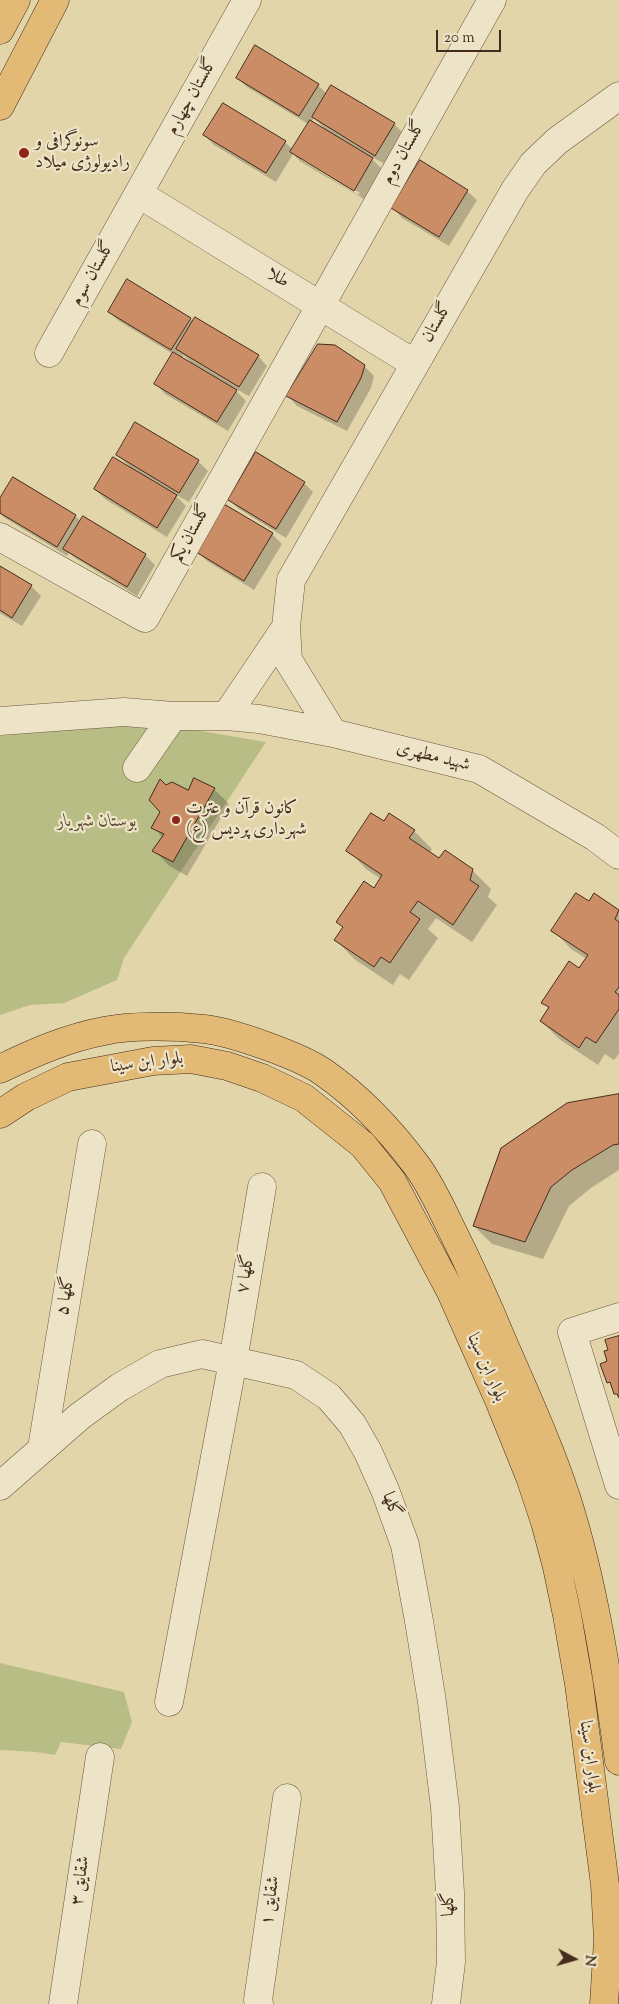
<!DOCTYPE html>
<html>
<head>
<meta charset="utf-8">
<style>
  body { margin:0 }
  #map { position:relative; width:619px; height:2004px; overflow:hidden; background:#e3d5aa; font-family:"Sorts Mill Goudy",serif }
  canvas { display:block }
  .north { position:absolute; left:549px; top:1934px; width:50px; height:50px; -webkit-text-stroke:4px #ede4c8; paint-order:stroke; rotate:96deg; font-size:14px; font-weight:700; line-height:20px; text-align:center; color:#442b1d }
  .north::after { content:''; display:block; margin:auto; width:18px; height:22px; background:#442b1d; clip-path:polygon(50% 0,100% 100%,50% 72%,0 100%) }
  .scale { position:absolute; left:436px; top:30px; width:65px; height:22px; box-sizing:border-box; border:2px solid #442b1d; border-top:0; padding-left:6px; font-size:15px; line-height:18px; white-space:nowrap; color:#442b1d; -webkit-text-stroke:4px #ede4c8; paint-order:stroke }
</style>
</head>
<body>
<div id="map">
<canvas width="619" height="2004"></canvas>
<div class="north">N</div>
<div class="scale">20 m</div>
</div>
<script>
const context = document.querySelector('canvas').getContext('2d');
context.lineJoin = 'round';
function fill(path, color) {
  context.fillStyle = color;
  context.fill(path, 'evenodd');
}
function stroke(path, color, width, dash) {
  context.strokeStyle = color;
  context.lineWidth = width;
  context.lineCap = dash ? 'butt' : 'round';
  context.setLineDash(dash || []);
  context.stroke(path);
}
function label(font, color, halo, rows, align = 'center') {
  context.font = font + ' "Sorts Mill Goudy",Amiri,serif';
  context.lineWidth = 4.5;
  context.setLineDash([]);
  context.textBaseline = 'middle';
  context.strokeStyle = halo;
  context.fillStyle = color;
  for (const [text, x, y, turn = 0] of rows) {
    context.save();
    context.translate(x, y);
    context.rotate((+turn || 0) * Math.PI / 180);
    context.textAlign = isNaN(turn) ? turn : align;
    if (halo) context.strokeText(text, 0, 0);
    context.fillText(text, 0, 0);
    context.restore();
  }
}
fill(new Path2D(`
  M119,724L195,730L266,742L124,958L117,980L64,1003L30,1005L0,1015V736Z
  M0,1663L124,1692L132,1722L121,1749L61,1742L55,1755L36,1752L0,1750Z`), '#b8bc85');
fill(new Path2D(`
  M237,78L318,85L327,94L394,124L404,134L385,164L368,155L382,169L364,199L301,162L293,154L276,182L214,145L204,135L285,142L293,150L308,124L247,87ZM314,118L326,130L311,122ZM301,158L360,193L358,195L301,160Z
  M467,191L477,200L449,246L402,218L393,208Z
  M109,312L190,319L258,356L267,366L249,396L232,387L246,401L228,431L165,394L156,384L173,354L119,321ZM183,355L191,362L190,363L182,358Z
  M364,366L374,376L371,388L347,431L297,406L288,396Z
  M117,454L198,461L208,471L189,502L173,493L186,506L167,537L105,499L95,489L131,468Z
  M304,483L313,492L286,538L239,509L229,500Z
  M0,500L75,516L81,521L83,518L145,555L155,565L137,596L75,558L69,553L67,556L5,518L0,514Z
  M272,534L282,544L254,590L207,561L198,552Z
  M0,568L31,586L41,596L22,626L0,613Z
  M195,780L214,789L229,804L187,876L168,865L154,850L163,838L153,827L161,811L166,787L188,792Z
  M389,815L414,831L432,849L430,853L440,860L472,870L491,889L488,897L497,905L472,942L436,918L428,929L438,938L409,980L400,974L393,985L354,959L336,940L344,928L338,922L375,890L381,879L366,869L348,850L384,823Z
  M595,895L619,911V1054L614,1060L605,1054L598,1065L559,1039L541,1021L549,1009L543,1002L580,969L587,959L571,949L553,930L589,903Z
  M619,1095V1170L591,1188L569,1206L543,1259L492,1244L474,1226Z`), '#0003');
const building = new Path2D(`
  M255,45L319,84L299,116L236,78Z
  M331,85L395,123L375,156L312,117Z
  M223,103L286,141L266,173L203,135Z
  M310,120L373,158L354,191L290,152Z
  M420,160L468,190L439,237L391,208Z
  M127,279L191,318L171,350L108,312Z
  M195,317L259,355L239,387L176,349Z
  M318,344L335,345L365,365L361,378L337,422L286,396Z
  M173,352L237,390L217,422L154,384Z
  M135,422L199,460L179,493L116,455Z
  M256,452L305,482L276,529L228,500Z
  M113,457L177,495L157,528L94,489Z
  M13,477L76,515L57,547L0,513V498Z
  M224,504L273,533L244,581L196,552Z
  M83,516L146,554L127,587L63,549Z
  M0,566L32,585L12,618L0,610Z
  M194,778L215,788L173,862L152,851L164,834L151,828L160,812L149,800L160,779L166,785L172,782L188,790Z
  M371,813L384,821L389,813L415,830L409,838L439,858L445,850L473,869L470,880L479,886L453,925L418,901L410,912L420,919L390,963L381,957L374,967L334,940L343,927L336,922L364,881L374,888L382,875L346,851Z
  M576,893L589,901L594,893L619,910L615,919L619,922V987L615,992L619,995V1009L596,1043L586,1037L579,1048L540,1021L549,1007L541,1003L569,961L579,968L588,955L551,931Z
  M619,1094V1144L613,1145L572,1170L551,1187L525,1242L473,1226L501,1148L567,1103Z
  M619,1336V1398L617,1394H614L610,1382L607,1383L600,1364L607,1361L604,1351L608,1350L605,1340Z`);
fill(building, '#ca8d65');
stroke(building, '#442b1d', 1);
const minor = new Path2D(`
  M139,194L415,364
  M49,353L247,0
  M0,537L145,618L492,0
  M226,716L259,719L333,733L479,769L595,837L619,855
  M0,721L124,712L173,716H226L286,627
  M333,733L288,660L286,627L291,580L515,190L533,164L557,141L619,96
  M137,768L173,716
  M619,1317L572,1332L619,1485
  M42,1448L92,1144
  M0,1486L80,1416L120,1387L160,1364L202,1354L296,1375L329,1397L352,1424L368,1452L385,1490L405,1545L419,1621L432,1702L445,1807L450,1893L451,1962L446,2004
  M169,1702L233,1361L262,1187
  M63,2004L100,1757
  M259,2004L258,2000L287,1798`);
const major = new Path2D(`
  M0,30L16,0
  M0,106L55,0
  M0,1069C33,1053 67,1038 104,1031C132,1025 175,1026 204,1029C232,1032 300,1056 323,1072C359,1097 391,1131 417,1166C430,1184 440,1205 449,1224C468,1262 486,1301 502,1340C525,1393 549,1445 567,1500C594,1585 607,1673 619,1761
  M0,1114L26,1097L68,1077L153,1061L191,1059L227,1066L262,1078L304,1098L363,1145L392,1181L451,1292L499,1400L530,1477L545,1522L557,1567L567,1615L579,1684L605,1885L608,1940L604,2004`);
stroke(minor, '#6c5640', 29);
stroke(major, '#442b1d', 29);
stroke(minor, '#ede4c8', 28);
stroke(major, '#e2ba75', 28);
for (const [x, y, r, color] of [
  [24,153,6,"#8f2418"],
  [176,820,5,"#8f2418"]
]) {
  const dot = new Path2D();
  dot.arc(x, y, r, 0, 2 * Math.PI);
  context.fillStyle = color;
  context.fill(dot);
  stroke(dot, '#ede4c8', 2);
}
label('18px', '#442b1d', '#ede4c8', [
  ["گلستان چهارم",193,97,-61],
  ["گلستان دوم",405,153,-61],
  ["گلستان سوم",94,274,-61],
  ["طلا",277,279,31],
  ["گلستان",438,323,-60],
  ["گلستان یکم",192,534,-61],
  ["شهید مطهری",433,758,14],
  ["بلوار ابن سینا",147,1064,-7],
  ["گلها ۷",247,1274,-81],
  ["گلها ۵",67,1296,-81],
  ["بلوار ابن سینا",485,1368,66],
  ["گلها",390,1505,70],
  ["بلوار ابن سینا",588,1757,83],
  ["شقایق ۳",82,1881,-82],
  ["شقایق ۱",272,1901,-82],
  ["گلها",450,1904,-91]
]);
label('18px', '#442b1d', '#ede4c8', [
  ["سونوگرافی و",35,143],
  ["رادیولوژی میلاد",35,164],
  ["کانون قرآن و عترت",186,810],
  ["(ع) شهرداری پردیس",186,831]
], 'left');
label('italic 18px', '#5b4832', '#ede4c8', [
  ["بوستان شهریار",97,823]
]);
</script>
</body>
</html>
